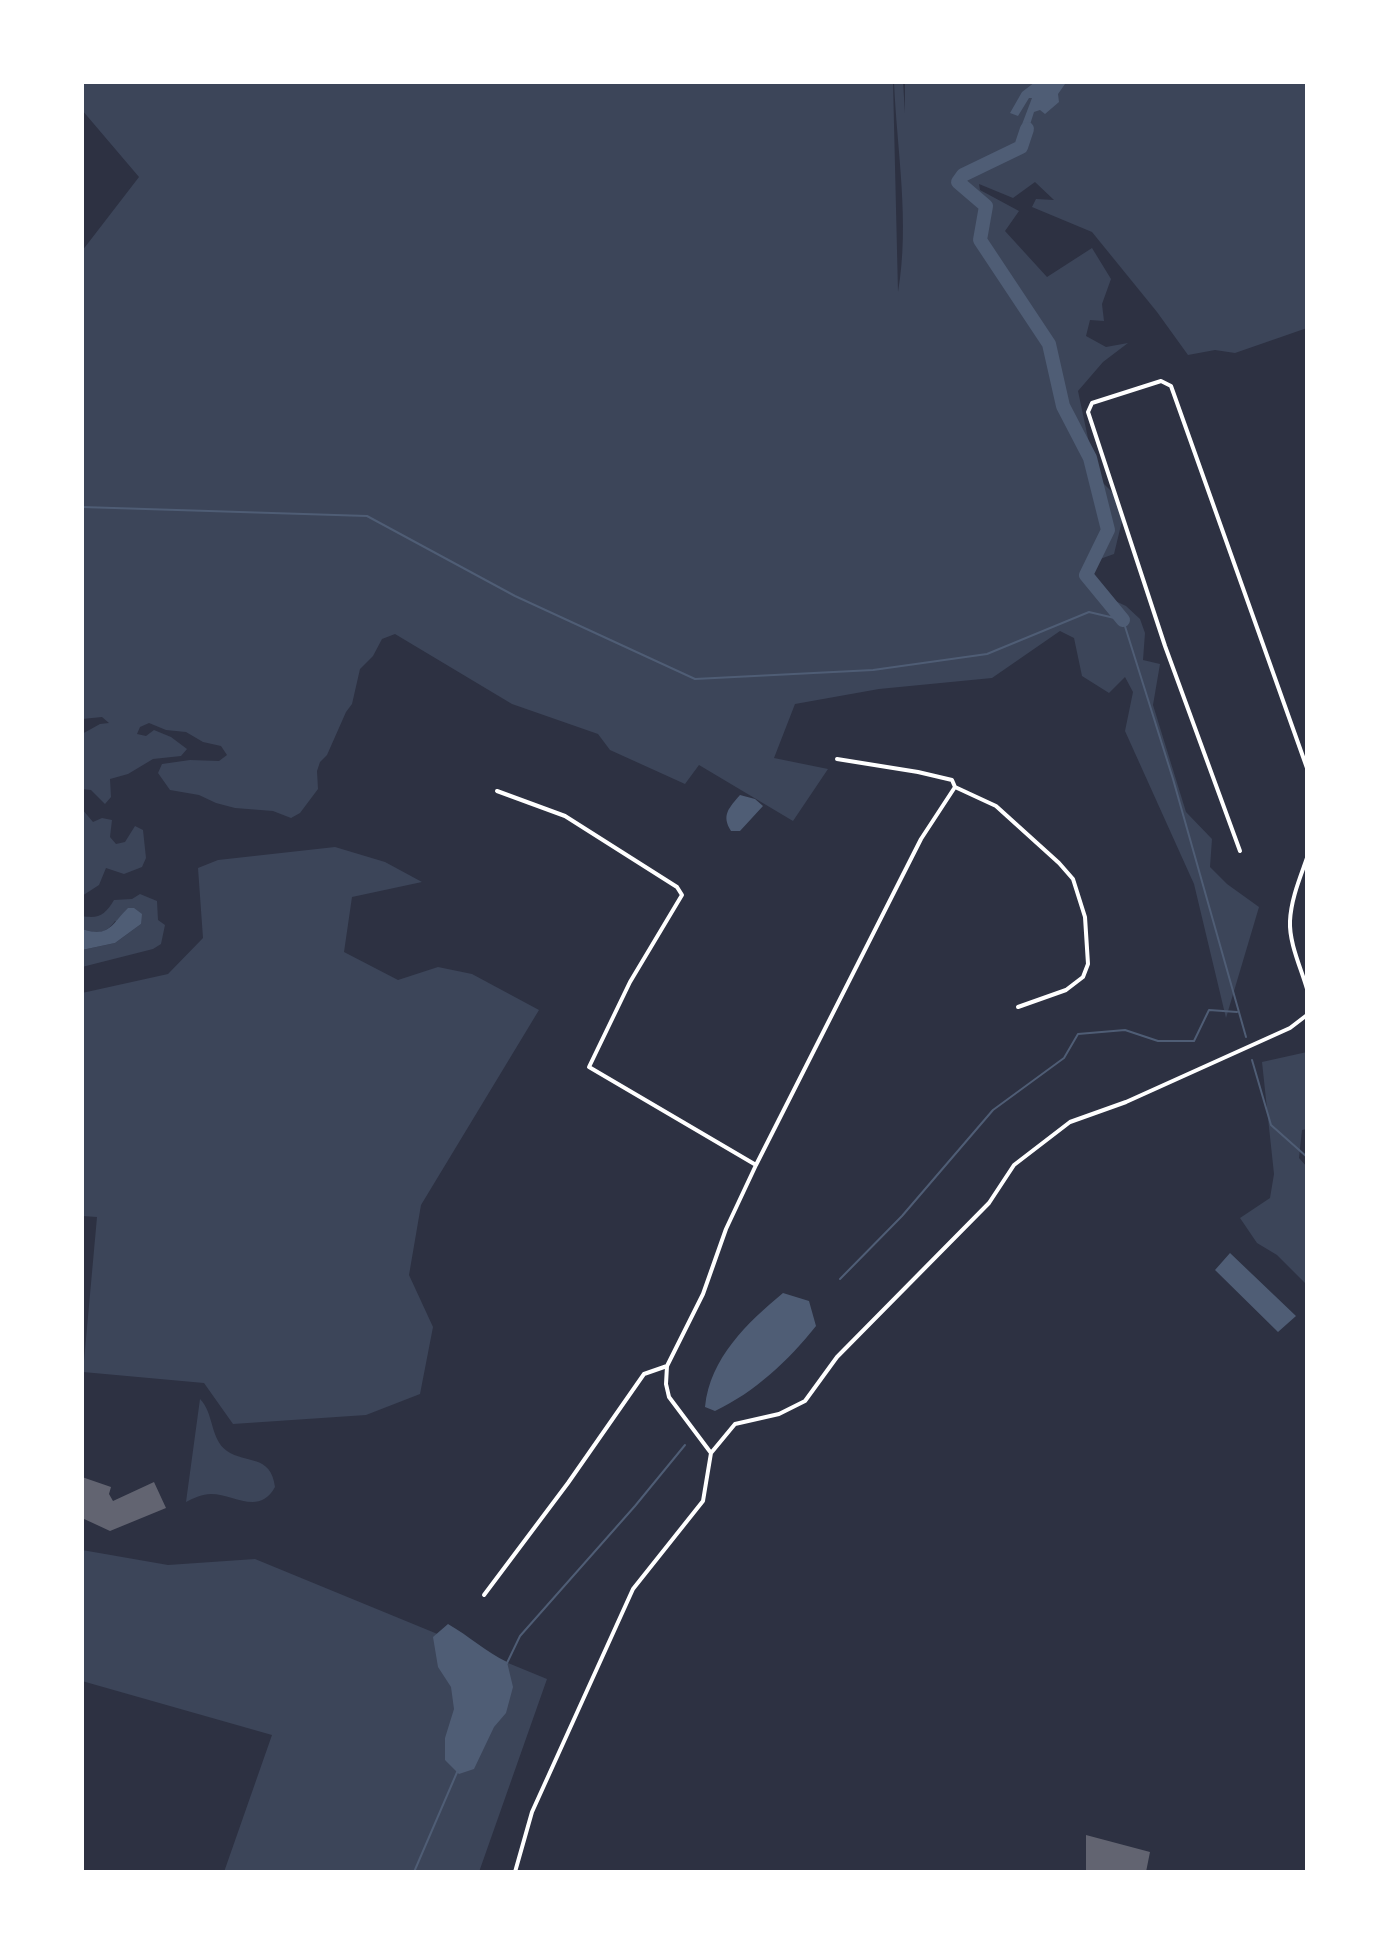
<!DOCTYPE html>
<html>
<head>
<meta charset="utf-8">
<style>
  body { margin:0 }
  #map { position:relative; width:1389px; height:1954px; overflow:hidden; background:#2d3142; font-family:Manrope,sans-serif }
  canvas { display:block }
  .frame { position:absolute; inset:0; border:84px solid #fff; pointer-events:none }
</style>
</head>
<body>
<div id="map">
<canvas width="1389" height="1954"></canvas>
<div class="frame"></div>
</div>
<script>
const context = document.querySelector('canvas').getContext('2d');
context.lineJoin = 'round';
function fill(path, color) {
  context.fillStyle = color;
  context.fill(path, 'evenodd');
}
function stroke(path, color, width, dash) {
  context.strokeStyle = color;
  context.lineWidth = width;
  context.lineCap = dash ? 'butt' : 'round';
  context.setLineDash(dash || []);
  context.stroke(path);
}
fill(new Path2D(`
  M82,82H893L898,292C910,222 897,152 894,82H903L905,113V82H1307V328L1235,353L1215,350L1188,355L1157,312L1092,232L1032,207L1036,199L1054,200L1035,182L1013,198L979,184L980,190L1019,211L1005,231L1047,277L1092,248L1111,279L1102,304L1104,321L1090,320L1086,336L1106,347L1128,343L1103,362L1078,391L1096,476L1114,494L1122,521L1114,554L1086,564L1109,598L1126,606L1140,619L1145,633L1143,660L1160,664L1153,705L1186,812L1212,839L1210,867L1227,884L1259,907L1226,1018L1194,884L1125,731L1133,692L1125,677L1109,693L1082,676L1074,638L1060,631L992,678L879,689L795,704L774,758L828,769L793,821L699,765L685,784L610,750L598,734L512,704L395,634L382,639L373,656L360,669L352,704L346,712L327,755L320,762L317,771L318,789L300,813L291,818L273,811L235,808L216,803L199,795L170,790L158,773L162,764L190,760L219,761L227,755L221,746L203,742L186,732L166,730L149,723L140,727L137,734L146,736L154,730L171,737L187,749L181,756L153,759L128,774L110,779L111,797L105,804L91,790L82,789V734L100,724L109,723L102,717L82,719V251L139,177L82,110Z
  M82,809L93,822L102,818L112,820L110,837L116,844L125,842L135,826L143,830L146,858L142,867L124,874L106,868L99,885L82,896Z
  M335,847L385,862L422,882L352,897L344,952L398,980L438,967L472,974L539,1010L421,1205L409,1275L433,1327L420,1394L366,1415L233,1424L204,1383L83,1372L97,1217L82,1216V993L168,974L203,938L198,868L218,860Z
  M140,894L157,901L158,920L165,925L161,944L153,949L82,967V950L115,943L141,924L115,921C106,934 97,934 82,929V916C99,919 105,915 114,900L132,899Z
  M1307,1052V1129L1302,1130L1299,1158L1307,1167V1285L1277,1255L1257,1243L1240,1218L1270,1198L1274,1174L1262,1062Z
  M200,1399C214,1413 210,1439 227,1451C246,1464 271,1454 275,1487C259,1516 234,1494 211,1494C202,1494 194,1498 186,1502Z
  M82,1550L168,1565L255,1559L547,1679L479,1872H224L272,1735L82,1681Z`), '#3c4559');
fill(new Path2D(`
  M1035,82L1065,84L1058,94L1059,102L1045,114L1040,110L1034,112L1023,147L1018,146L1021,127L1032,98H1029L1018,116L1010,113L1022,92Z
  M740,795L755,799L763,806L740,831H731C721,815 729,808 740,795Z
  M128,908H134L142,914L141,924L115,943L82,950V929C109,938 111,925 128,908Z
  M1230,1253L1296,1316L1278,1332L1215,1270Z
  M783,1293L809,1301L816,1326C788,1361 755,1392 715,1411L705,1407C710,1358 747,1323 783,1293Z
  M448,1624C469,1636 486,1652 507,1662L513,1687L506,1713L494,1727L474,1769L459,1774L445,1760V1738L454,1709L451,1687L438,1667L433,1637Z`), '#4f5d75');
stroke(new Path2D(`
  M82,507L367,516L515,596L695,679L873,670L987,654L1089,612L1123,620L1173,779L1246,1037
  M1252,1060L1271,1125L1307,1157
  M840,1279L902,1216L993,1110L1064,1058L1078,1034L1125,1030L1158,1041H1194L1209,1010L1237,1012
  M507,1663L520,1636L635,1506L685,1445
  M414,1872L458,1770`), '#4f5d75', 2);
stroke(new Path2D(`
  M1027,129L1021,147L963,175L958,182L986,206L980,240L1049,344L1063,406L1090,458L1108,530L1086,575L1123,620`), '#4f5d75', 14);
fill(new Path2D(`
  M82,1477L111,1487L109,1494L113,1501L154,1482L166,1508L110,1531L82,1518Z
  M1086,1835L1150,1852L1146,1872H1086Z`), '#626471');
stroke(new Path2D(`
  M837,759L918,772L952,780L955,787L996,806L1059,863L1073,879L1085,917L1088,964L1083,977L1066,990L1018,1007
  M497,791L565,816L677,887L682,895L630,982L589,1067L756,1165
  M1240,851L1165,646L1088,412L1092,403L1161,381L1171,386L1307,768
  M1307,858C1300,878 1291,899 1290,921C1289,943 1301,968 1307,989
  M711,1453L669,1397L666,1384L667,1366L703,1294L726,1229L756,1165L921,839L955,787
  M484,1595L568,1483L644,1374L667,1366
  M515,1872L532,1812L633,1589L703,1501L711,1453L735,1424L779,1414L805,1401L837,1357L989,1203L1014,1165L1070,1122L1126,1102L1290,1028L1307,1015`), '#fff', 4);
</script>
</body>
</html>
